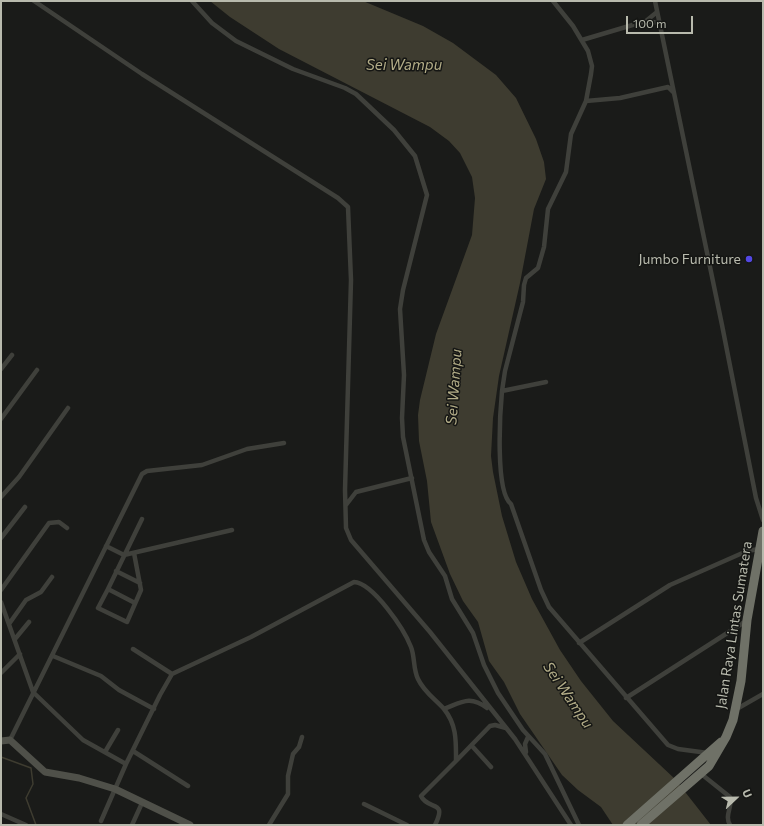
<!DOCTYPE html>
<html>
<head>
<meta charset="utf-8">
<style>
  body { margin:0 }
  #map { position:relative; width:764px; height:826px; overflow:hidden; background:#1a1b19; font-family:Commissioner,sans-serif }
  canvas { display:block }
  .frame { position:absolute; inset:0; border:2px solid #b8baad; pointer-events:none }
  .north { position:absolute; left:716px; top:778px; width:40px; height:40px; -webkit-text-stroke:3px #151614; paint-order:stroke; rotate:68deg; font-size:11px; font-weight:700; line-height:16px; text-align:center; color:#b8baad }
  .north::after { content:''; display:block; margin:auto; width:14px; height:18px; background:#b8baad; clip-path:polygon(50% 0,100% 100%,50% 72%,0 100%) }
  .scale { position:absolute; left:626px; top:16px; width:67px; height:18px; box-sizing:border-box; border:2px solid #b8baad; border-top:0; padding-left:5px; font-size:12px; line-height:14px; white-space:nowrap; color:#b8baad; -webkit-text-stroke:3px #151614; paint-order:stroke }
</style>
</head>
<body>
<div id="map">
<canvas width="764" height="826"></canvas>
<div class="frame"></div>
<div class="north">U</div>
<div class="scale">100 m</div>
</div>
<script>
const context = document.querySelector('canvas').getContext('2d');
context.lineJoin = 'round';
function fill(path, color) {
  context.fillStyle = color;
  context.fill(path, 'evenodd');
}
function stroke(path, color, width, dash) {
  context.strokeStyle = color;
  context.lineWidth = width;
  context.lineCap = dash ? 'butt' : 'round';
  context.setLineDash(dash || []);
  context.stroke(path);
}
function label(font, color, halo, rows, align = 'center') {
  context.font = font + ' Commissioner,sans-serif';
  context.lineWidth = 3;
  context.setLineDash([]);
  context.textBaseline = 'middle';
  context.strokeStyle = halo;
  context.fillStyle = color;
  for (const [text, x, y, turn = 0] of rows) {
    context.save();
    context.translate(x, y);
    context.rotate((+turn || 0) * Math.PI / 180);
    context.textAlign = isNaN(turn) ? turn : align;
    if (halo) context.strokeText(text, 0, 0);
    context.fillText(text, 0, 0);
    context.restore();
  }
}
fill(new Path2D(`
  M210,1H363L423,26L453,43L496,75L516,98L536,139L544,162L546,179L534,209L520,283L499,376L493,418L491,456L493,472L502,516L516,562L532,599L560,650L581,681L613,721L675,779L711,825H613L601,807L578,790L562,775L520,714L504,682L489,661L478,622L463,601L450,574L431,522L427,481L419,441L418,415L420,400L436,334L472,235L475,198L472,177L460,153L449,141L430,127L279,49L230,17Z`), '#3e3c30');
stroke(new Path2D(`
  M1,757L31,768L33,784L26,798L36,825`), '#3e3c30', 1.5);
stroke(new Path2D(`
  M34,1L142,74L338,198L348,207L351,280L345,490L346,528L351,540L430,632L515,739L571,825
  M192,1L212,23L236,41L293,69L345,88L356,94L394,130L415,156L427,195L403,290L400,309L404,375L402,418L403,437L424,540L429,552L445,576L452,599L473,633L484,665L498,693L523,730L545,754L579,825
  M655,1L722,325L756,498L763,520
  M646,21L657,12
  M582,40L646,21L659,23
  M586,101L620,98L668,87L673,92
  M1,369L12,355
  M546,382L502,391C500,412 495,492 511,504L541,590L549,607L668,745L678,749L708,753
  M502,391L505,371L523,302L524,285L526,278L538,268L544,247L548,209L566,172L571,134L586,101L591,74L592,66L588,51L573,26L553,1
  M1,419L37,370
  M1,497L19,477L68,408
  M346,505L356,492L412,478
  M1,538L25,507
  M106,546L124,555L232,530
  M134,553L141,590L127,622L98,608L108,589L135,603
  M116,571L140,583
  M108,589L142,519
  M1,590L49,523L59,522L67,528
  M1,602L33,692L83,740L126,764
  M9,624L26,600L41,592L52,577
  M15,639L29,622
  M579,643L670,585L747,551L759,549
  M133,649L172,674
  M53,656L101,676L119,690L154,709
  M1,673L20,654
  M626,698L746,621
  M444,709C462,702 470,695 487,708
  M735,710L763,694
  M10,740L142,474L147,471L202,465L247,449L284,443
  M472,746L491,767
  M133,751L188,786
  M105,752L118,730
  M526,752L525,744L528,737
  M456,761L490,726L495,725L506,728
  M700,773L730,797C733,807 724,815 730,825
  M364,804L407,825
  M1,814L26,825
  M101,821L126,764L160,695L172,674L251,637L354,582C373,583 404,629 411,647C415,657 413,669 418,679C424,692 435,699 444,709C457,725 456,742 456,761L421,796C428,811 448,799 435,825
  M132,825L142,803
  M269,825L288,794V776L293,754L299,747L302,737`), '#3f403b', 4.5);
stroke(new Path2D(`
  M1,741L10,740L45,772L79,778L115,789L190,825`), '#4f5049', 7);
stroke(new Path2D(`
  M627,825L721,742
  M641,825L709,766L726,737L733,720L741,681L747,620L763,531`), '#6f7167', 9);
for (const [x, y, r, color] of [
  [749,259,4,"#5348e4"]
]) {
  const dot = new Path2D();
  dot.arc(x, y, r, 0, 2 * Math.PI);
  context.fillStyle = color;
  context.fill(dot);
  stroke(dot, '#151614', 1.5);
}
label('14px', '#b8baad', '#151614', [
  ["Jumbo Furniture",741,259]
], 'right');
label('14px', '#b8baad', '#151614', [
  ["Jalan Raya Lintas Sumatera",734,625,-81]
]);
label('italic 15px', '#b2ac87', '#151614', [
  ["Sei Wampu",404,65],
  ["Sei Wampu",454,387,-86],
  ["Sei Wampu",568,695,56]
]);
</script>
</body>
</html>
